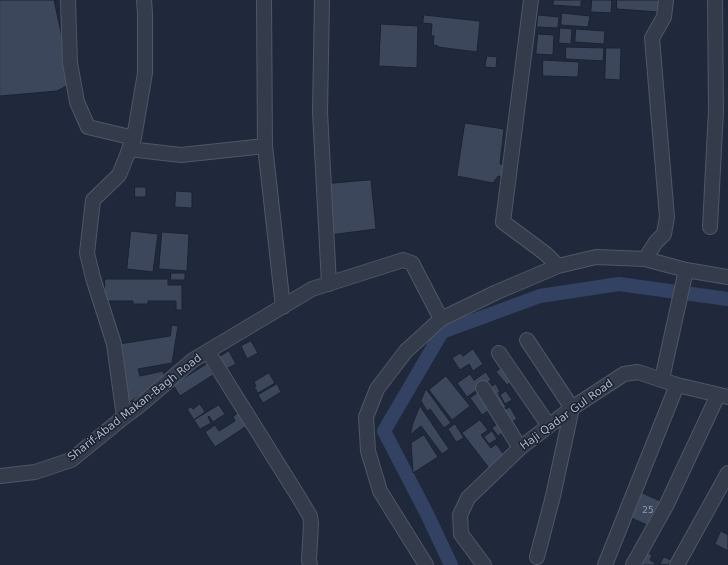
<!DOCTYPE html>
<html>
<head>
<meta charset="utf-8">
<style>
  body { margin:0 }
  canvas { display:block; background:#20293b }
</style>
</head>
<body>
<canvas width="728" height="565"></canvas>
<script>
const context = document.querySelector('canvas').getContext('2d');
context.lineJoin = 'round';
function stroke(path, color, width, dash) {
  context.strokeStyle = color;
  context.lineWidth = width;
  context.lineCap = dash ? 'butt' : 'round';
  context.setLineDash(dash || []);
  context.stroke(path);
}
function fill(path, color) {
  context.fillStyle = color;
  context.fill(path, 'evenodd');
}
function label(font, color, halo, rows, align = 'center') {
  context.font = font + ' "DejaVu Sans",sans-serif';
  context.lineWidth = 3;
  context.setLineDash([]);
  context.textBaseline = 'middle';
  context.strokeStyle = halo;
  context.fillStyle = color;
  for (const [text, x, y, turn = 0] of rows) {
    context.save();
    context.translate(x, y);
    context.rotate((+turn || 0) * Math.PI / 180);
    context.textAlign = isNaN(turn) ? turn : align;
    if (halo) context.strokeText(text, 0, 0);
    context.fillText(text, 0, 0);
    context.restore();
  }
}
stroke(new Path2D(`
  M451,565L427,514L384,431L442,332L540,296L619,284L728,299`), '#334263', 14);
const building = new Path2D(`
  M0,0H54L72,83L57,91L0,96Z
  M554,0H586V1H581V7L553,5Z
  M592,0H612L611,13L591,12Z
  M617,0H659L658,12L617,9Z
  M562,13L590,16L588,27L561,25Z
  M424,15L480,21L477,52L438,47V46L433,45L434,36H431L432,24L423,23Z
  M538,15L559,17L558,28L537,27Z
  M381,24L418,26L417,68L379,66Z
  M560,28L572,29L571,44L559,43Z
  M576,29L605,31L604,44L575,42Z
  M538,34L554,35L553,55L536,54Z
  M566,47L604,48L603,61L566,59Z
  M606,48H621L620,80L605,79Z
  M487,56L497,57L496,68L485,67Z
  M543,60L579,62L578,77L543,76Z
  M465,123L504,129L500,164L507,165L506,178L498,176L493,183L457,176Z
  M371,180L376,229L330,235L326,184Z
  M135,187H146V197H135Z
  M176,191L192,192V208L175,207Z
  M131,231L158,234L153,272L127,269Z
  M162,232L189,234L187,271L159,269Z
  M171,273H185V280H171Z
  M105,279H168V285H182V310H176V301H148V304H133V301H105Z
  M172,325L178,326L172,363L138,369L140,376L163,371L165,380L128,403L119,344L170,336Z
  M251,341L258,353L247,359L241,346Z
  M473,349L483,364L473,371L469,364L460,370L452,358L460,353L463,356Z
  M229,351L236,364L224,370L217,358Z
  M207,364L213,375L180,396L173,385Z
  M505,365L515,379L507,385L496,372Z
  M486,372L491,380L467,397L457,383L470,374L474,380Z
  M269,373L275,383L258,393L254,387L256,386L254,382Z
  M446,376L470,406L452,420L429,390Z
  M277,384L281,392L263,403L258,395Z
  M496,384L500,392L498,393L506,407L498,412L486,390Z
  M426,389L451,423L444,428L430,409L427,411L421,401Z
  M482,390L494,407L482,415L470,398Z
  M506,391L512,400L505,404L500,395Z
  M200,404L205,412L194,420L187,409L191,407L193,409Z
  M219,405L225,414L213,422L209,416L208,417L211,423L200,429L194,420Z
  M420,406L449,449L442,454L421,426L410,435L413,423Z
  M510,407L517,419L507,425L500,413Z
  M242,410L251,423L215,447L205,432L215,425L219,431L235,421L233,417Z
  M480,420L488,430L481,435L491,448L496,444L505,456L489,468L462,433Z
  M502,421L508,429L498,436L492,428Z
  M455,424L464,438L456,442L448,429Z
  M492,431L497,439L489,444L484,437Z
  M424,435L438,457L413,473L411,443Z
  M640,492L667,504L654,528L629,517Z
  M721,531L728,535V551L715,544Z
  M644,551L652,555L650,560L655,563L654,565H636Z
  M664,557L671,560L668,565L660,564Z`);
fill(building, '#3c475b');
stroke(building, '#1b2332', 1);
const minor = new Path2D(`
  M68,0L70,63L77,102L88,127L134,138
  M264,0L265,146L283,307
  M322,0L320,112L329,284
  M531,0L503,222L546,254L558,266
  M129,149L181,155L265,146
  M710,227L716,110L715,0
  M645,259L656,242L664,234L667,217L652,38L664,17L666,0
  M527,340L572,408L553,496L537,557
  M208,352L298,496L310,516L311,524L309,560L310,565
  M499,353L549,426
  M662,379L686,270
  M483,388L520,448
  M124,417L114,344L93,278L87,253L93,200L119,175L134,138L145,73V13L144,0
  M0,476L35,472L71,460L124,417L139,406L193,360L312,289L403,260L412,263L441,319
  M426,565L380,491L368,451L366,417L377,389L406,351L441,319L497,292L558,266L596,257L645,259L686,270L728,277
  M484,565L461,534L460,515L468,498L520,448L572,408L624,374L638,372L677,385L728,397
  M605,565L677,385
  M633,565L667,504L718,395
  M677,565L728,473`);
stroke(minor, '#4f5666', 16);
stroke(minor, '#343b4b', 14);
label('9px', '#929aac', null, [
  ["25",648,511]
]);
label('11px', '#afb6c7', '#1a2130', [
  ["Sharif-Abad Makan-Bagh Road",135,408,-38],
  ["Haji Qadar Gul Road",567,415,-36]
]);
</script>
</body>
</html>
